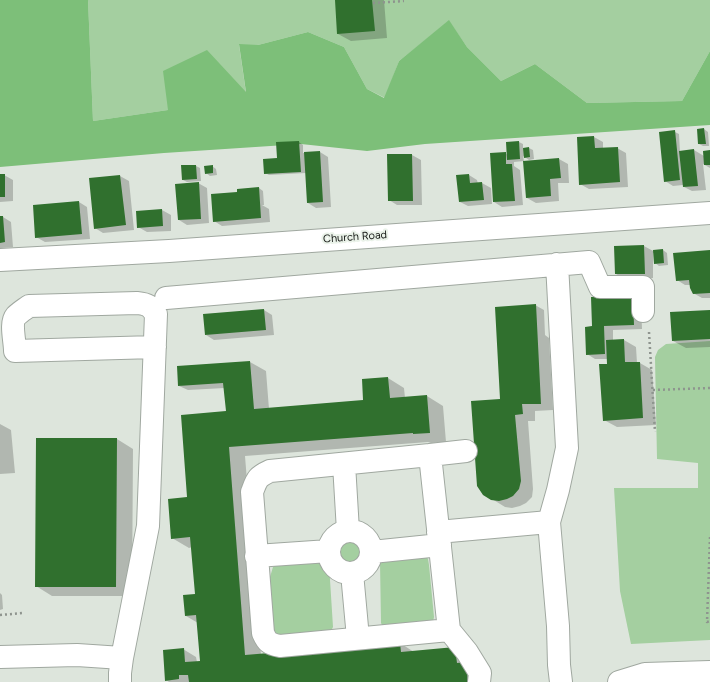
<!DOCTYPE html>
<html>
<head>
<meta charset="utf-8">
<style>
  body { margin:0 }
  canvas { display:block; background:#dde5dc }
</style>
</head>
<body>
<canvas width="710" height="682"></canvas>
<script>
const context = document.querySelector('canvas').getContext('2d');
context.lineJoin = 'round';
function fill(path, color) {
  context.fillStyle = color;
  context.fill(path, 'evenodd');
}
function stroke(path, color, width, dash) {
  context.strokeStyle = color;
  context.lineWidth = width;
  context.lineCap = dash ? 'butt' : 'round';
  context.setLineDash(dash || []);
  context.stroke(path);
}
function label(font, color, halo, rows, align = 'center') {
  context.font = font + ' Figtree,sans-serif';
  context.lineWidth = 4;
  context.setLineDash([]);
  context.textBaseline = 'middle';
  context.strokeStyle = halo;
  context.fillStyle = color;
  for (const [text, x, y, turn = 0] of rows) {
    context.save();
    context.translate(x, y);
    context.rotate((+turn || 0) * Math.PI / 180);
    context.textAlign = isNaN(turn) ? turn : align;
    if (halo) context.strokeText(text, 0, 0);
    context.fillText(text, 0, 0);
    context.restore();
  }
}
fill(new Path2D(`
  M88,0H710V51L682,101L587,103L535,64L501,81L467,47L449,21L399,61L385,98L367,89L344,47L308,32L258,45H239L246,93L168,110L93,121Z
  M710,341V640L631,644L620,591L614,488H698V463L657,459L655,357L658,350L666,344Z
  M335 552a15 15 0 1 1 30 0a15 15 0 1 1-30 0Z
  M426,556L428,559L429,565L434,617L433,622L383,627L381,623L380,562L381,560Z
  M328,560L329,564L333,627L331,631L324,635H276L274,631L270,577L273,567L278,563Z`), '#a4cfa0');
fill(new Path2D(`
  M0,0H88L93,121L168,110L163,71L207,50L246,92L239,44L258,45L308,32L344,47L367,89L384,98L399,61L449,20L467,47L501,81L535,64L587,103L682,101L710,51V125L425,144L367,151L301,144L164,153L0,167Z`), '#7dbf79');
fill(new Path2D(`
  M336,0H384L387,38L351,41L338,34Z
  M704,129L708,132L709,146H703L699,144Z
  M675,132L679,134L680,152L694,150L704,156L710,151V168L703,164L706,190L692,191L684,187L683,185L673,186L665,181Z
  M594,137L603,142V149L617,148L626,153L628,187L589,189L580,184Z
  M299,142L303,145V153L320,152L328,157L331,207L316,208L308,203L306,173L269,175L265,173Z
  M519,142L523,144V149L529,148L533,150L534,159L529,160L523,156L524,161L514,162V166L520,170L523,205L502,207L494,202L505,153L508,155Z
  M388,155H412L421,160L422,205H397L389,200Z
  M559,159L568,164L569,183H558L559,201L536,203L527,198L524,162Z
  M183,166H196L200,168L201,181L187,182L183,180Z
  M212,166L216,169L217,175L210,176L206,173Z
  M0,175H4L13,180V201L0,202Z
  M469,175L477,180L478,184L482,183L491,188L492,204L468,206L460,202Z
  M120,176L129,181L134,230L103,233L95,228L90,179Z
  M198,183L207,188L209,223L187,225L179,220Z
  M259,188L263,191L264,205H262L269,209L270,222L222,226L214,221L238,193Z
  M79,202L87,207L90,239L45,242L36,237Z
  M162,210L171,215V231L147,232L138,227V212Z
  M0,217H3L11,222L13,247L2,248V250H0Z
  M644,246L655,252L663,250L667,253L668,265L659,266L655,263V253H653V278L624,279L616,274L615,247Z
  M710,252V298H702L693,293L691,285H685L677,280Z
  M641,302L642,329L613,330V341L624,340L636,347L637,363H640L652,370L656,425L617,427L604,420L608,365V359H595L587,354L593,327Z
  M535,305L544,310L545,335L549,338L553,410L535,411V421H528L533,489L532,497L526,503L520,506L512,508L505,507L492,499L501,400Z
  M264,310L272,315L274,335L214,340L206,335Z
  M710,311V347L686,348L673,341Z
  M250,362L266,371L269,409L365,401L388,378L404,388L405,398L427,396L443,406L446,442L431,443L428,442L245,456L261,655L400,643L414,652L455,648L483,682H169L166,680L183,649L196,657L197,662H201L198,623L186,616L196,594L192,547L189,548L172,538L188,498L227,412L225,388L188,390L179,386Z
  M0,424L11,430L15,473L0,474Z
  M117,439L133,449L132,596H52L36,586Z
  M0,593L2,595L3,609L0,610Z`), '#0003');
fill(new Path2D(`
  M335,0H372L375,31L337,34Z
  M704,128L706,144H698L697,129Z
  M675,130L680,180L664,182L659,132Z
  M594,136L595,148L618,147L620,182L579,185L577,137Z
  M299,141L301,172L264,174L263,159L277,158L276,142Z
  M519,141L520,159L507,160L506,142Z
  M529,147L530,157L524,158L523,148Z
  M694,149L698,186L683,187L679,151Z
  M710,150V165H704L703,151Z
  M320,151L323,202L307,203L304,152Z
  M506,152V164H512L515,201L493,202L490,153Z
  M387,154H412L413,201H388Z
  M559,158L561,178L550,179L551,196L526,198L523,161Z
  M181,165H196L197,179L182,180Z
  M213,165V173L205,174L204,166Z
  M0,174H5V197H0Z
  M469,174L470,183L482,182L484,200L459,202L456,175Z
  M120,175L126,225L94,229L89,178Z
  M199,182L201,219L178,220L175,184Z
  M259,187L261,218L213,222L211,194L237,192V189Z
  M79,201L82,234L35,238L33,205Z
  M162,209L163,226L137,228L136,211Z
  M0,216H3L5,242L0,243Z
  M644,245L645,274H615L614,246Z
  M663,249L664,263L654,264L653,250Z
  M710,250V293L693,294L690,288L689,280L676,281L673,253Z
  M633,296L634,325L604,326L605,354L586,355L585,327L592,326L591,297Z
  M536,304L541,404H522L523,414L515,415L521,481L519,489L513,496L507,499L499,501L491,500L483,495L477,486L471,401L500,399L495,307Z
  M264,309L266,330L205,335L203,314Z
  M710,310V339L672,341L670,312Z
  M624,339L625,362H640L643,418L603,421L599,364H607L606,340Z
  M250,361L254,409L363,400L362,379L388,377L390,398L427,395L430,433L413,434V433L229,447L245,655L400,642L401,652L455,647L457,663L466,662L468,682H189L188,675H179V679L165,681L163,650L184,648L185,662L200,661L196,615L185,616L183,595L195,594L190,537L171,539L168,499L187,497L181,415L226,411L223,383L178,386L177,366Z
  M36,438H117L116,587H35Z`), '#30702e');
const minor = new Path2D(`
  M0,260L169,251L710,213
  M557,264L567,448L558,490L549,522L558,626L559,665L561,682
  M166,298L589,262L600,287H643V311
  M430,455L449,630L467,652L480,673L479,682
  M344,464L348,531
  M329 552a21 21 0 1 1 42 0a21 21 0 1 1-42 0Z
  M438,532L549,522
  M372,552L440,545
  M256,556L329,551
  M352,573L358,638
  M449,630L280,646C269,644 267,642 263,633L252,492C257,479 257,477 270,471L430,455L466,451
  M0,657L77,655L122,658
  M120,682V673L122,658L148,526L156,314C150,306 148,304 137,303L29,306C25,309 20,312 16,316C10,323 15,341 15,351L155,347
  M619,682L645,674L710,672`);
stroke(minor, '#a0a8a0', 24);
stroke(new Path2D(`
  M373,3L404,1
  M649,332L655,432
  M653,390L710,388
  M710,537L707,622L710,621
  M0,615L23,613`), '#8e948e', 2.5, [2, 3]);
stroke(minor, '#fff', 22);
label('11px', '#121512', '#eaf2e9', [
  ["Church Road",355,237,-4]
]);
</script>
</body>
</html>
